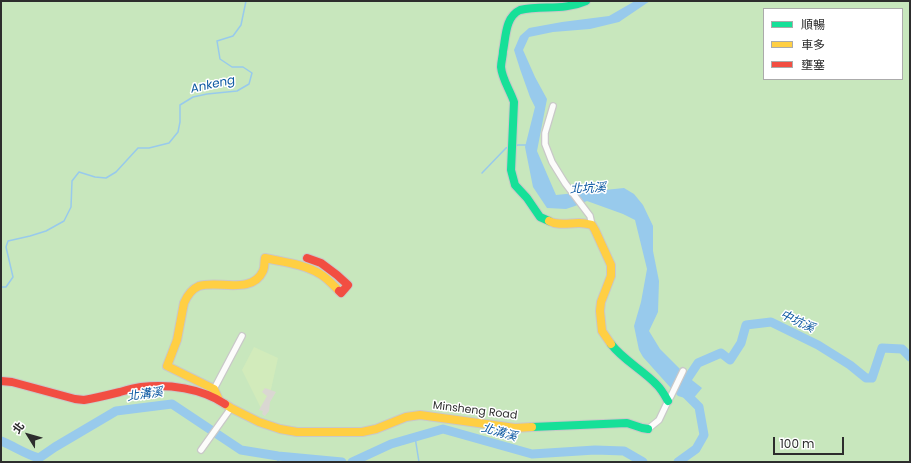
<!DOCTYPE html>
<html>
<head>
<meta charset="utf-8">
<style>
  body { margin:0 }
  #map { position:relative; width:911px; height:463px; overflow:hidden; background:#ece9e4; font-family:Poppins,"Noto Sans TC",sans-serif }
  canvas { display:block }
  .frame { position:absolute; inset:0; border:2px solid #2d2d2d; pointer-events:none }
  .legend { position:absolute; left:763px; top:8px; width:140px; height:72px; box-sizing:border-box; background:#fff; border:1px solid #ababab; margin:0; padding:5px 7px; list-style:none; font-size:12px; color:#2d2d2d }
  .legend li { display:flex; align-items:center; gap:8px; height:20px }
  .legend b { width:20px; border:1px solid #ababab }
  .north { position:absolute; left:8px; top:415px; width:40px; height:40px; -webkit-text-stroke:3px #fff; paint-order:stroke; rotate:307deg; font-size:11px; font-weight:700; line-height:16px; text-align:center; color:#2d2d2d }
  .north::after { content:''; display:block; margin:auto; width:14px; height:18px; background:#2d2d2d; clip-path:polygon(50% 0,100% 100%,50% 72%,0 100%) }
  .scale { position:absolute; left:773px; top:437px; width:71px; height:18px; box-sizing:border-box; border:2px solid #2d2d2d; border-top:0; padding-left:5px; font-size:12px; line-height:14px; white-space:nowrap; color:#2d2d2d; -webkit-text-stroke:3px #fff; paint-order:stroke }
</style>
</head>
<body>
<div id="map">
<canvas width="911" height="463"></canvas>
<div class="frame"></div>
<ul class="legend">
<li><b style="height:5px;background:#16e098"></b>順暢</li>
<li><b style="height:5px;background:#ffcf43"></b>車多</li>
<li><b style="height:5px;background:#f24e42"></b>壅塞</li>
</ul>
<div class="north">北</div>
<div class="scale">100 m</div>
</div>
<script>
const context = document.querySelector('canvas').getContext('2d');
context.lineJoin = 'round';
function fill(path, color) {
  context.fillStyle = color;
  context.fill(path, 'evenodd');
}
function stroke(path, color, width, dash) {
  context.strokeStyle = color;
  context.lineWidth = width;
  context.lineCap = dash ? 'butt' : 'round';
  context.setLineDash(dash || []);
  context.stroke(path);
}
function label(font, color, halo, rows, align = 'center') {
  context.font = font + ' Poppins,"Noto Sans TC",sans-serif';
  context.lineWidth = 3;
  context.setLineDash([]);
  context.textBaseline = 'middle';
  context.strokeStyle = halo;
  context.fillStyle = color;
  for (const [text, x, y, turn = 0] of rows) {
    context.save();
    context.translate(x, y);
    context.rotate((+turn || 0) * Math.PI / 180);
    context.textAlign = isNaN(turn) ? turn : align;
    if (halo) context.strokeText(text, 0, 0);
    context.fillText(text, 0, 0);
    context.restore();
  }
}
fill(new Path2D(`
  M1,1H910V462H1ZM764,9H902V79H764Z`), '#c8e7bd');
fill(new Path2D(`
  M254,347L278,358L265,416L242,370Z`), '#d2ebbb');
fill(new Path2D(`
  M265,388L276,392L270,402L269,411L265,416L262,414L263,411L259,410L267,396L262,392Z`), '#dad7d2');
fill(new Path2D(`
  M635,1H650L619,22L590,29L553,32L529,37L523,50L535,77L547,99L537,151L556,195L624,188L634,194L643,205L653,226V251L659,281L658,312L649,331L660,349L688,377L702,388L692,400L678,396L643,357L639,350L634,326L641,302L647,269L635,220L623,214L587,201L575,206L566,209L547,208L533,187L525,147L535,107L530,97L520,69L514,50L520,36L529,28L562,22L609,16Z`), '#98caec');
stroke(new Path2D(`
  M515,146L518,145H527
  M482,173L506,148L509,147
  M1,287H6L13,277L6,247L8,241L30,236L46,231L64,221L71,207L72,181L79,172L95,177L106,178L116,172L138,148H149L169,143L178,132L180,122V105L193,97L207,94L237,91L249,84L252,73L243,67H232L220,59L217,41L233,36L241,25L246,1
  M415,437L419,462
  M278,456V462`), '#98caec', 1.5);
stroke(new Path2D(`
  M685,390L688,378L698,363L721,353L730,360L741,343L746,325L771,322L818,345L850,365L866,378H872L882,348L902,349L910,357
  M1,441C14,446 25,454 39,458L55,447L116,411L172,404L241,450L278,456L342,462
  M352,462L391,444L443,429L532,454L595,450L624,451L643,462
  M678,462L696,449L704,435L699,407L683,391`), '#98caec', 9);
const street = new Path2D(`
  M553,106L545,133V144L552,162L565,183L590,216L592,225
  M214,389L242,336
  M648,429L659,420L668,401L671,396L683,371
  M201,450L231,408`);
const fast = new Path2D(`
  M549,221L540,217L527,198L515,185L511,170L514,102C510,90 502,79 501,67C501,62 503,56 503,51C506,37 505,17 520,10C543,5 563,11 586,1
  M611,344C623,360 643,370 657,385C662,390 665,396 668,401
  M532,427L627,423L642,428L648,429`);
const slow = new Path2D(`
  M549,221C558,226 569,223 579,223C583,223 588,224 592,225L595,230L611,265V276L601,302L600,311L602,331L611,344
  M219,400L214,389L167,366L177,340L184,303C187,296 192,289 199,286C218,280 252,295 263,271C265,267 264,262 265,258C283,262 304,264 320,274C327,278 333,285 339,291
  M225,404L231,408L259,422L280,429L297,432H362L376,429L406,417L420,415L515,428L532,427`);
const jam = new Path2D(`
  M307,258L321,263L337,275L348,285L341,293L339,291
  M1,381L12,382L75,399L84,400C96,398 108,395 120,392C127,390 134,388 141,387C169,384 201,388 225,404`);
stroke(street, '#c9c8c8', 8);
stroke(fast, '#c9c8c8', 10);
stroke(slow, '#c9c8c8', 10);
stroke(jam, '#c9c8c8', 10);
stroke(street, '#fcfcfb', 5.5);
stroke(fast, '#16e098', 8);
stroke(slow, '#ffcf43', 8);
stroke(jam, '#f24e42', 8);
label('11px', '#2d2d2d', '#fff', [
  ["Minsheng Road",475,411,7]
]);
label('italic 12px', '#0d59a2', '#fff', [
  ["Ankeng",213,85,-12],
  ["北坑溪",588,189,-2],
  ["中坑溪",797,322,25],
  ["北溝溪",145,395,-8],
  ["北溝溪",499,433,16]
]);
</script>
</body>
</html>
